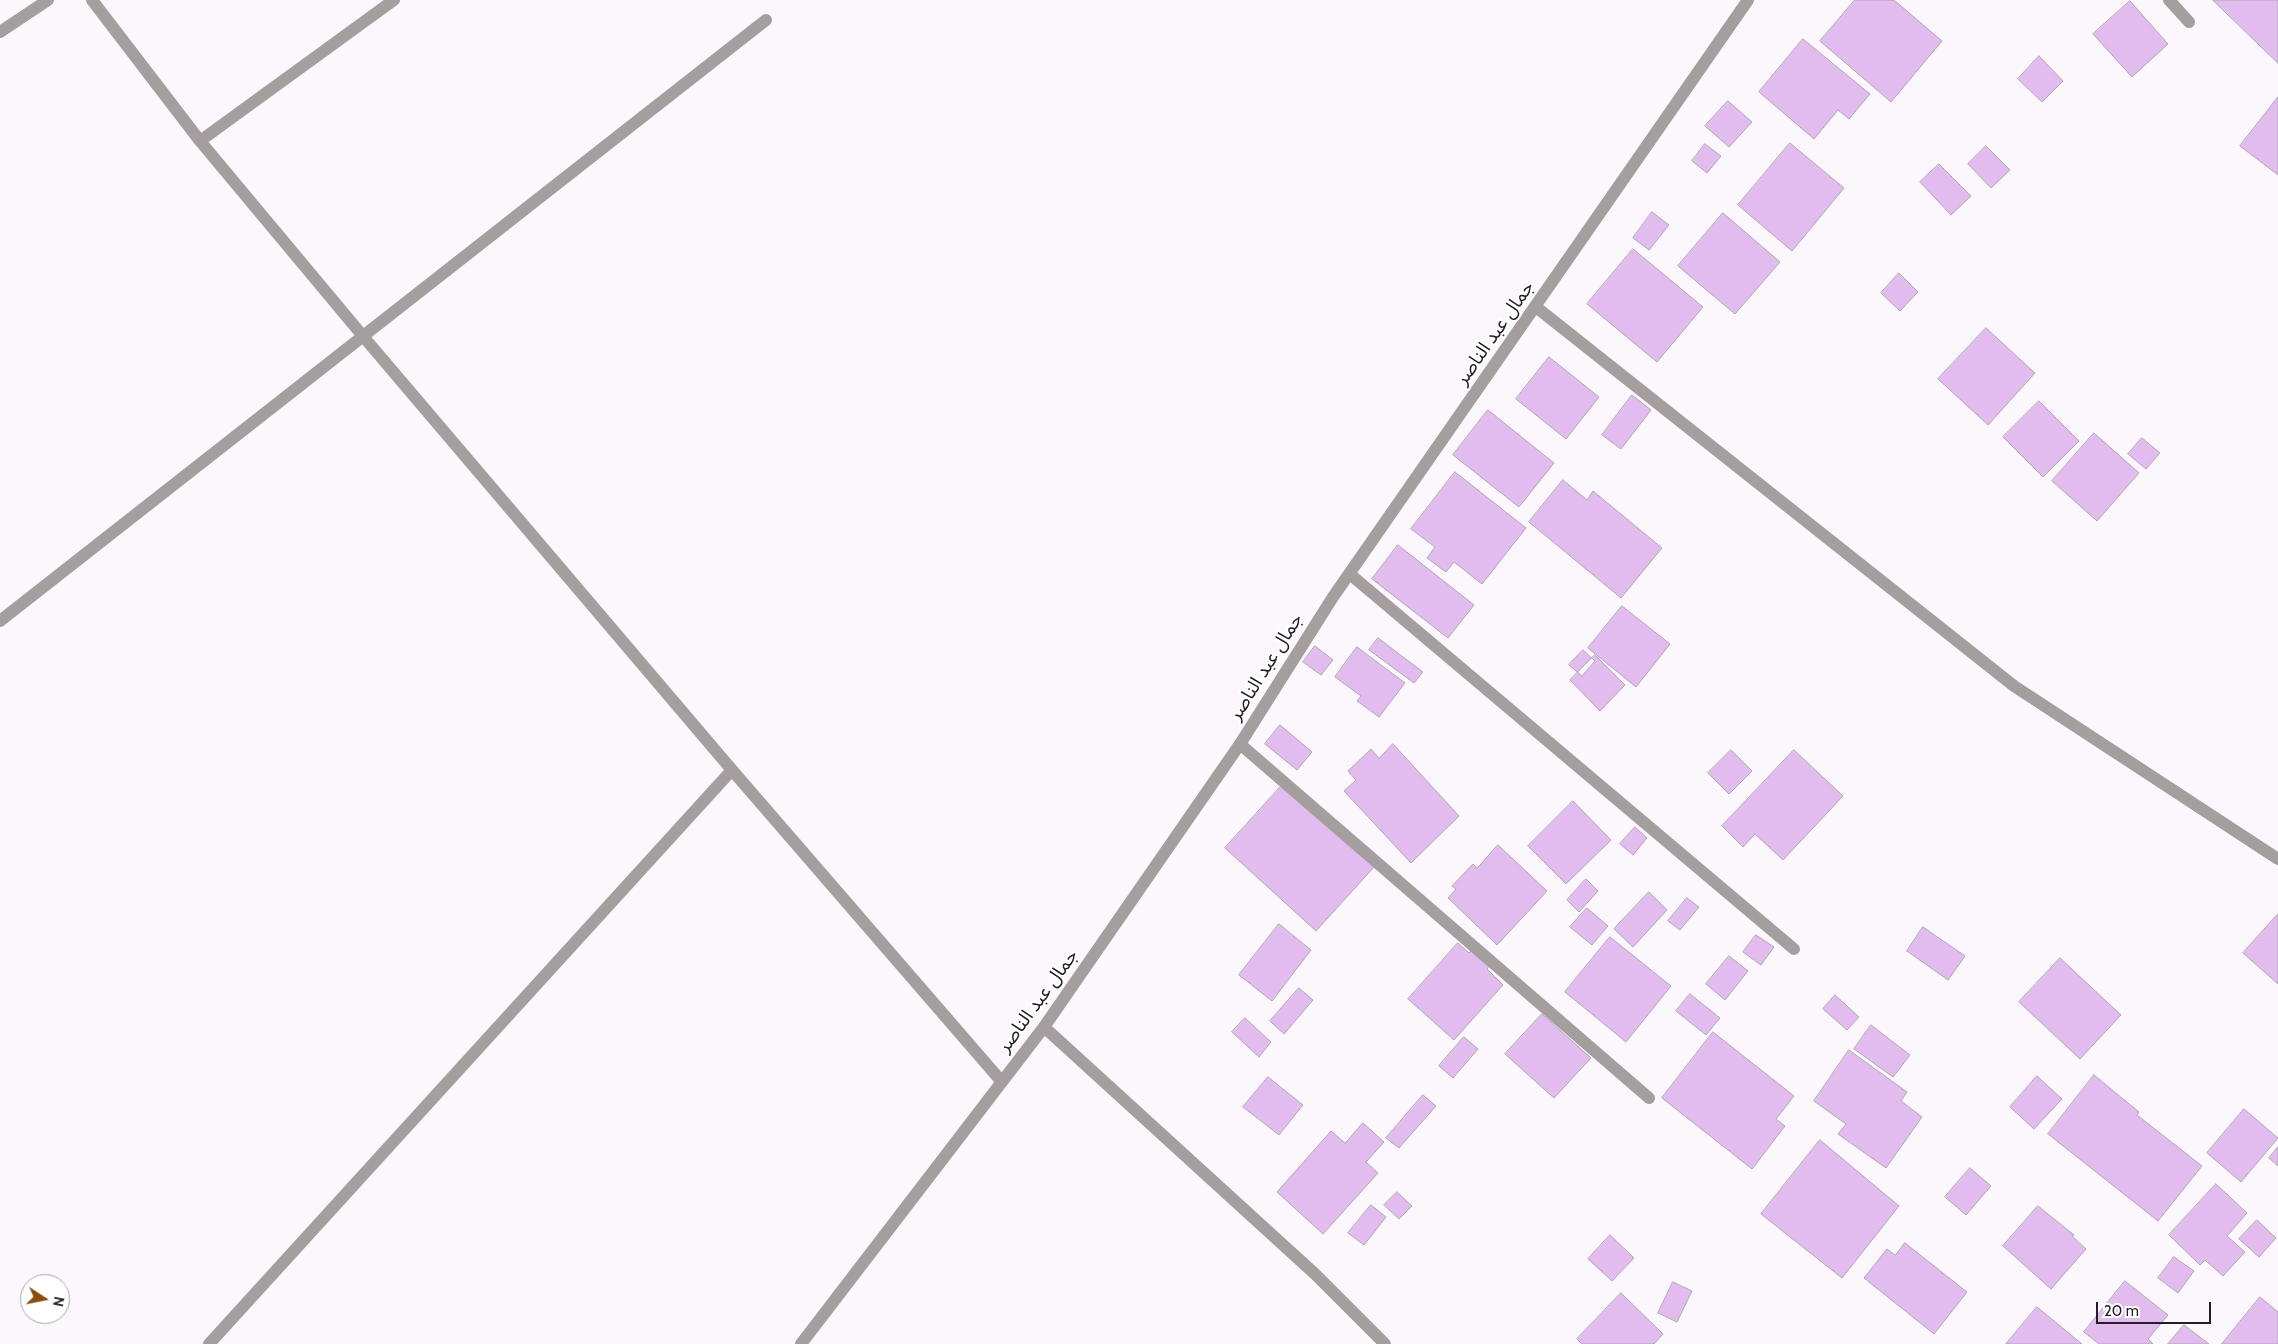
<!DOCTYPE html>
<html>
<head>
<meta charset="utf-8">
<style>
  body { margin:0 }
  #map { position:relative; width:2278px; height:1344px; overflow:hidden; background:#fcf6fd; font-family:Cabin,sans-serif }
  canvas { display:block }
  .north { position:absolute; left:20px; top:1274px; width:50px; height:50px; box-sizing:border-box; background:#fff; border:1px solid #a7a6a7; border-radius:50%; rotate:101deg; font-size:14px; font-weight:700; line-height:20px; text-align:center; color:#222023 }
  .north::after { content:''; display:block; margin:auto; width:18px; height:22px; background:#8a4d0d; clip-path:polygon(50% 0,100% 100%,50% 72%,0 100%) }
  .scale { position:absolute; left:2096px; top:1302px; width:115px; height:22px; box-sizing:border-box; border:2px solid #222023; border-top:0; padding-left:6px; font-size:15px; line-height:18px; white-space:nowrap; color:#222023; -webkit-text-stroke:4px #fff; paint-order:stroke }
</style>
</head>
<body>
<div id="map">
<canvas width="2278" height="1344"></canvas>
<div class="north">N</div>
<div class="scale">20 m</div>
</div>
<script>
const context = document.querySelector('canvas').getContext('2d');
context.lineJoin = 'round';
function fill(path, color) {
  context.fillStyle = color;
  context.fill(path, 'evenodd');
}
function stroke(path, color, width, dash) {
  context.strokeStyle = color;
  context.lineWidth = width;
  context.lineCap = dash ? 'butt' : 'round';
  context.setLineDash(dash || []);
  context.stroke(path);
}
function label(font, color, halo, rows, align = 'center') {
  context.font = font + ' Cabin,"Noto Sans Arabic",sans-serif';
  context.lineWidth = 4;
  context.setLineDash([]);
  context.textBaseline = 'middle';
  context.strokeStyle = halo;
  context.fillStyle = color;
  for (const [text, x, y, turn = 0] of rows) {
    context.save();
    context.translate(x, y);
    context.rotate((+turn || 0) * Math.PI / 180);
    context.textAlign = isNaN(turn) ? turn : align;
    if (halo) context.strokeText(text, 0, 0);
    context.fillText(text, 0, 0);
    context.restore();
  }
}
const building = new Path2D(`
  M1855,0H1894L1942,41L1891,102L1820,41Z
  M2213,0H2278V63Z
  M2130,1L2168,44L2132,77L2093,34Z
  M1803,39L1870,94L1849,119L1838,110L1814,139L1759,92Z
  M2039,56L2063,81L2042,102L2018,79Z
  M2278,97V175L2240,146Z
  M1728,101L1752,122L1729,147L1705,126Z
  M1790,143L1844,188L1792,251L1738,205Z
  M1705,144L1721,156L1707,173L1692,161Z
  M1986,146L2010,170L1991,188L1968,164Z
  M1939,164L1971,196L1951,215L1920,182Z
  M1652,212L1669,225L1649,250L1633,238Z
  M1723,213L1780,262L1735,314L1678,266Z
  M1633,249L1703,307L1657,362L1587,304Z
  M1899,273L1918,292L1900,311L1881,293Z
  M1986,328L2035,373L1988,425L1938,379Z
  M1549,357L1599,397L1566,439L1516,399Z
  M1632,395L1651,410L1621,449L1602,435Z
  M2039,401L2079,441L2043,477L2003,437Z
  M1488,410L1554,463L1519,507L1453,455Z
  M2094,433L2139,473L2097,521L2052,481Z
  M2142,438L2160,453L2146,469L2128,454Z
  M1455,472L1526,528L1482,584L1454,562L1446,572L1427,558L1435,547L1411,529Z
  M1563,480L1587,500L1593,491L1662,548L1621,598L1529,522Z
  M1398,545L1474,605L1448,638L1372,579Z
  M1622,606L1670,644L1636,687L1588,648Z
  M1378,638L1423,672L1414,683L1369,650Z
  M1315,646L1333,660L1321,675L1303,662Z
  M1357,647L1405,683L1379,717L1357,701L1361,696L1335,677Z
  M1583,650L1595,661L1582,676L1569,665Z
  M1595,655L1625,685L1600,711L1570,680Z
  M1280,725L1312,752L1297,770L1265,744Z
  M1393,744L1459,816L1411,863L1344,791L1356,780L1348,771L1371,749L1379,758Z
  M1731,750L1752,771L1729,794L1708,773Z
  M1794,750L1843,796L1783,860L1755,834L1743,847L1722,826Z
  M1284,783L1375,866L1316,931L1225,848Z
  M1573,801L1611,840L1566,884L1528,846Z
  M1635,827L1647,838L1633,855L1620,844Z
  M1498,845L1547,891L1497,945L1448,898L1456,889L1452,886L1473,864L1477,868Z
  M1586,879L1598,891L1579,912L1567,900Z
  M1649,892L1667,910L1633,947L1614,929Z
  M1687,898L1699,907L1680,930L1668,921Z
  M1587,908L1608,926L1592,945L1570,927Z
  M2278,914V984L2243,953Z
  M1279,924L1311,950L1272,1001L1239,975Z
  M1923,927L1965,956L1948,980L1907,951Z
  M1756,935L1774,947L1761,965L1743,952Z
  M1610,937L1671,986L1626,1042L1565,992Z
  M1458,943L1469,953L1473,949L1490,965L1487,969L1503,985L1454,1040L1408,999Z
  M1729,956L1748,971L1725,1000L1706,984Z
  M2060,958L2121,1015L2080,1059L2019,1002Z
  M1299,988L1313,1000L1284,1034L1270,1021Z
  M1690,994L1720,1018L1706,1035L1676,1011Z
  M1835,995L1859,1017L1847,1030L1823,1009Z
  M1542,1014L1591,1058L1554,1098L1505,1054Z
  M1245,1018L1271,1042L1259,1057L1232,1032Z
  M1871,1025L1910,1055L1893,1077L1854,1049Z
  M1713,1032L1794,1096L1776,1119L1785,1126L1752,1169L1662,1098Z
  M1464,1037L1478,1049L1453,1078L1439,1066Z
  M1849,1050L1907,1092L1901,1101L1922,1117L1886,1168L1838,1134L1846,1124L1814,1101Z
  M2094,1075L2139,1112L2137,1115L2202,1166L2158,1221L2048,1134Z
  M2037,1076L2062,1099L2034,1129L2010,1107Z
  M1268,1077L1303,1105L1279,1135L1243,1107Z
  M1423,1095L1436,1106L1399,1148L1386,1138Z
  M2244,1109L2278,1138L2241,1182L2207,1153Z
  M1363,1123L1384,1142L1366,1162L1378,1173L1323,1234L1277,1192L1331,1131L1345,1143Z
  M1820,1140L1899,1206L1842,1278L1761,1214Z
  M2278,1147V1166L2269,1158Z
  M1970,1168L1991,1186L1966,1215L1945,1197Z
  M2216,1184L2247,1213L2227,1236L2245,1252L2223,1276L2205,1260L2200,1265L2169,1235Z
  M1397,1192L1412,1206L1399,1219L1384,1205Z
  M1371,1205L1386,1217L1364,1245L1348,1233Z
  M2038,1206L2074,1235L2072,1236L2086,1249L2051,1289L2003,1246Z
  M2257,1220L2276,1238L2259,1257L2239,1239Z
  M1610,1235L1634,1258L1612,1281L1588,1259Z
  M1905,1243L1967,1292L1934,1334L1864,1278L1887,1249L1895,1255Z
  M2174,1257L2194,1271L2178,1293L2158,1278Z
  M2125,1281L2168,1315L2148,1339L2153,1344H2099L2084,1332Z
  M1673,1282L1692,1291L1677,1322L1658,1313Z
  M1621,1293L1663,1334L1654,1344H1582L1577,1339Z
  M2260,1297L2278,1312V1344H2222Z
  M2037,1307L2082,1344H2006Z
  M2184,1325L2209,1344H2168Z`);
fill(building, '#e2bbef');
stroke(building, '#aea9b0', 1);
stroke(new Path2D(`
  M2169,0L2189,22
  M1351,575L1794,949
  M1240,744L1649,1098
  M1044,1027L1315,1274L1385,1344`), '#a49f9e', 12);
stroke(new Path2D(`
  M92,0L200,141L362,335L732,770L1002,1082
  M0,32L48,0
  M200,141L394,0
  M1536,307L2014,686L2278,859
  M0,621L766,20
  M209,1344L732,770
  M801,1344L1044,1027L1240,744L1333,597L1748,0`), '#a49f9e', 12);
label('19px', '#222023', '#fff', [
  ["جمال عبد الناصر",1495,333,-55],
  ["جمال عبد الناصر",1266,667,-58],
  ["جمال عبد الناصر",1038,1001,-54]
]);
</script>
</body>
</html>
